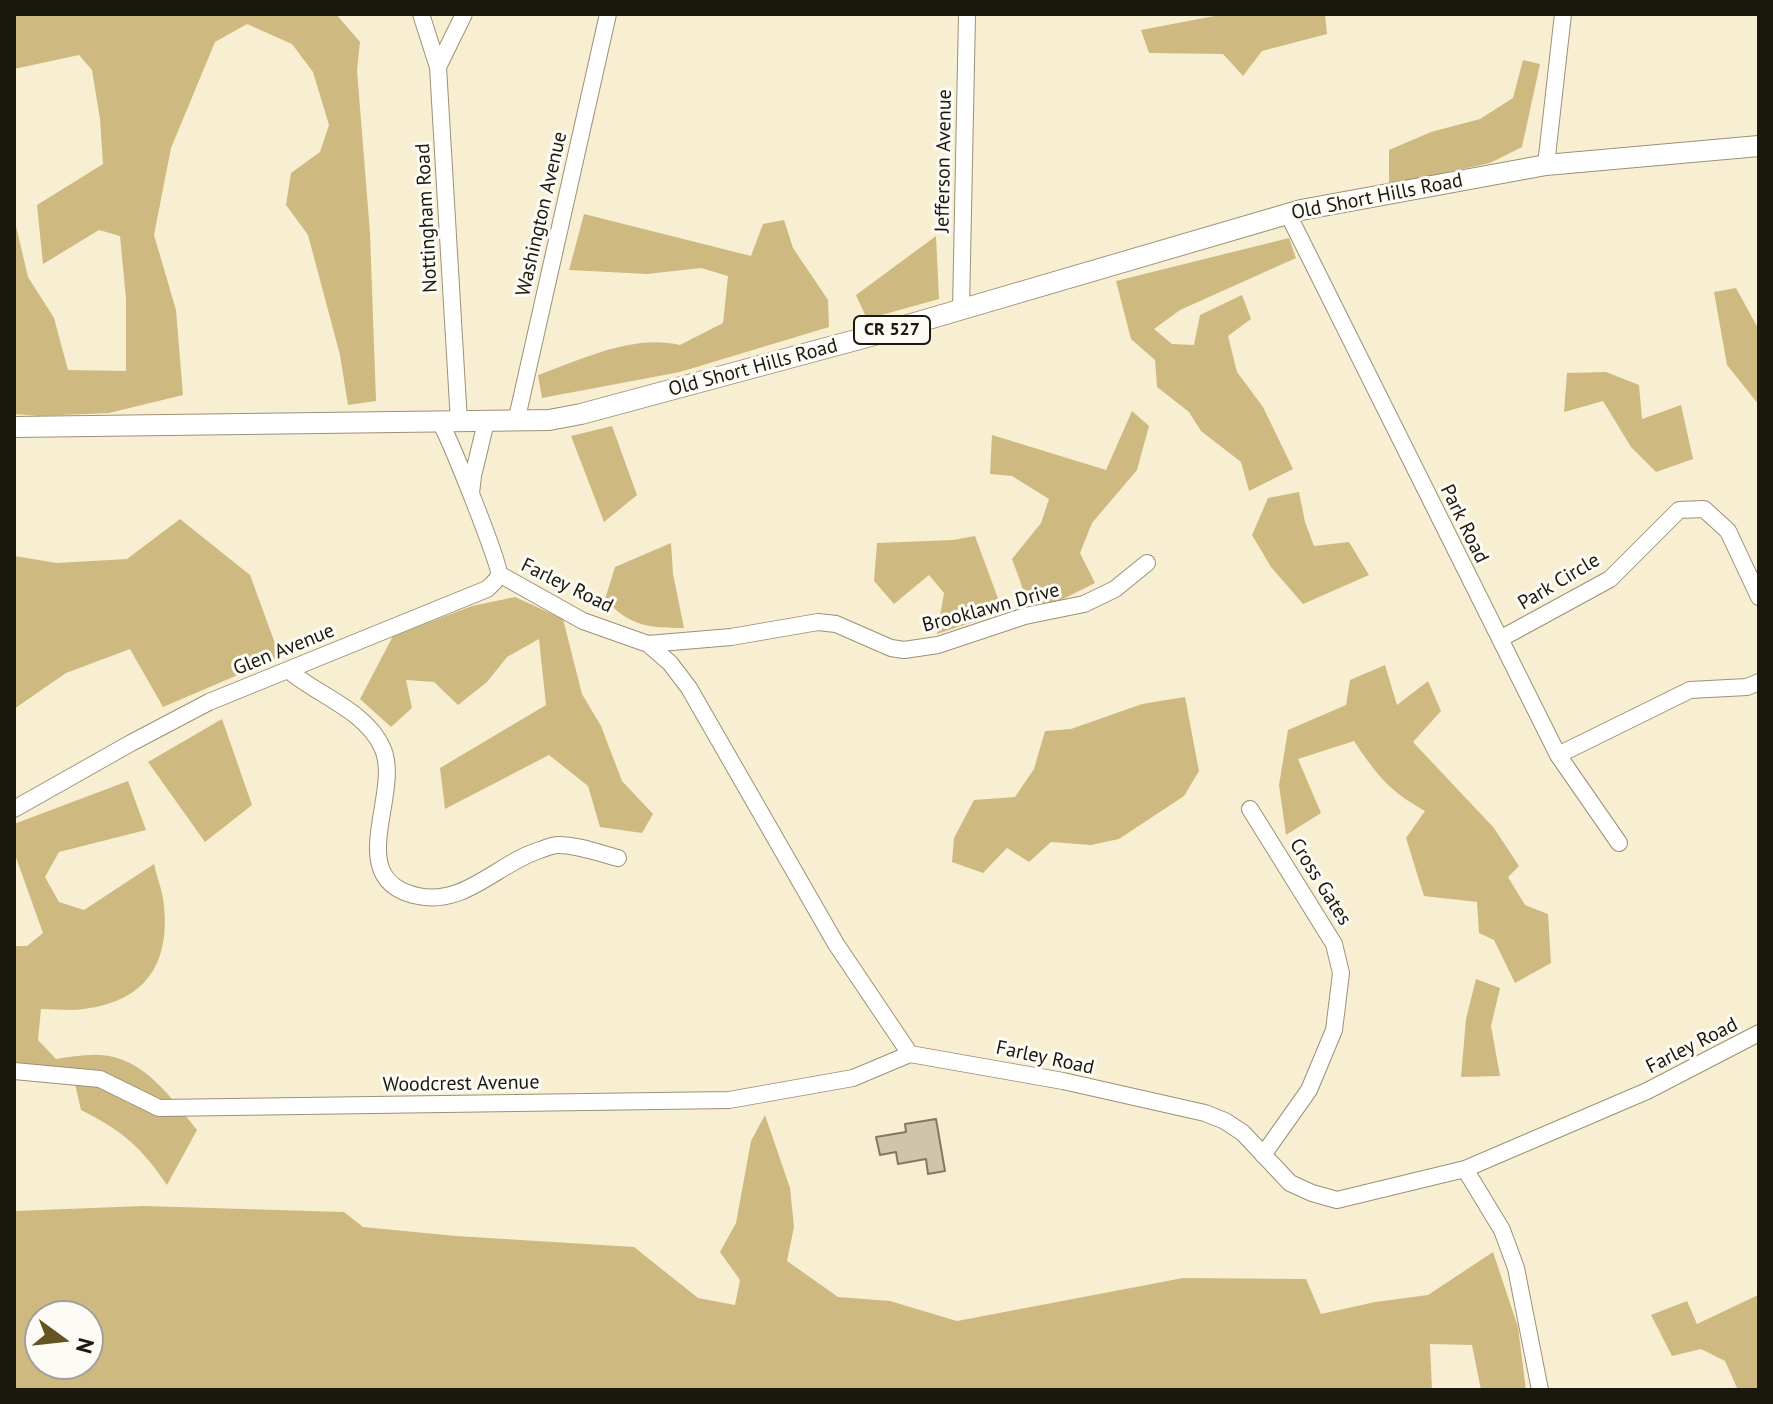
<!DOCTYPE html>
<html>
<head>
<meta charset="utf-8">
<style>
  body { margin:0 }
  #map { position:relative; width:1773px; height:1404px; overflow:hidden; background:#f8eed2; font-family:"PT Sans",sans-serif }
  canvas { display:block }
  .frame { position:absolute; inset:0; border:16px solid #1b180e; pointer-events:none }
  .north { position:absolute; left:24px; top:1300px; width:80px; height:80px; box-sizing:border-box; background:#fdfbf6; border:2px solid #a3a099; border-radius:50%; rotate:105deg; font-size:22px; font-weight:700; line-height:32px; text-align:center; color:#1b180e }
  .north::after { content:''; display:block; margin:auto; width:28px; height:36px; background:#655422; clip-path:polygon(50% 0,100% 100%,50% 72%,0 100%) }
</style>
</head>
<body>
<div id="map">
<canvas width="1773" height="1404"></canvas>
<div class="frame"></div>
<div class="north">N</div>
</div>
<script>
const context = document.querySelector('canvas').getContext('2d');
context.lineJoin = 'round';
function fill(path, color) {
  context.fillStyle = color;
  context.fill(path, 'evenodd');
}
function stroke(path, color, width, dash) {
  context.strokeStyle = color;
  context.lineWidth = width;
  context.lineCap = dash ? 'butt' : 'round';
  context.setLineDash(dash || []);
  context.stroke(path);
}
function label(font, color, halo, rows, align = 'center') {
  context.font = font + ' "PT Sans",sans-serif';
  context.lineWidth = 6;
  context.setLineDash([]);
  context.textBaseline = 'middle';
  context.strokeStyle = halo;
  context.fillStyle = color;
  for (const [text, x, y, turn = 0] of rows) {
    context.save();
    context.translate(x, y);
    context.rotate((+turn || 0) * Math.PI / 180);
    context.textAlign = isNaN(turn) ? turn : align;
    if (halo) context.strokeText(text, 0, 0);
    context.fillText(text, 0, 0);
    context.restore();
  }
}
fill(new Path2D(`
  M14,14H336L360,42L357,70L370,233L376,401L348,405L340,355L308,235L286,205L291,173L320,152L329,125L313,72L292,44L247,24L215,42L171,148L154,235L176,310L183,395L109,413L40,416L14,414V201L15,222L28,277L54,318L68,370L126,371V299L120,236L99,230L43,264L37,205L103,164L100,119L92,70L79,55L14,69Z
  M1225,14H1325L1327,34L1262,51L1243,76L1223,54L1149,53L1141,30Z
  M1523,60L1540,64L1522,147L1490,163L1389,185V150L1431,132L1480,119L1513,98Z
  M584,214L751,256L763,224L784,220L793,248L828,300L829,327L680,372L542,398L538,375C583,359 633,334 680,345L723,323L728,276L701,268L647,274L569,270Z
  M936,236L939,299L867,319L856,295Z
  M1289,238L1296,258L1180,310L1154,329L1172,344L1194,345L1200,315L1242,295L1251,319L1228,336L1237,372L1263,407L1293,469L1249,491L1241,462L1201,431L1189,412L1157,387L1155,360L1131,339L1116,281Z
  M1736,288L1759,330V405L1727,365L1714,292Z
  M1606,372L1639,385L1642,419L1681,405L1693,459L1656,472L1631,447L1603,401L1564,412L1567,373Z
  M1132,411L1149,426L1137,470L1092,523L1080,553L1095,583L1051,605L1027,600L1012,559L1041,523L1049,499L1012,476L990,474L992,435L1106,470Z
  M612,426L637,495L604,522L571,436Z
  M1299,492L1305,522L1314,546L1349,542L1369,575L1303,604L1271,567L1252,535L1268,498Z
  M180,519L250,575L280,657L163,707L130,649L66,673L14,709V556L57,563L127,559Z
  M975,536L1003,612L937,634L944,593L929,575L894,604L874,581L877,543L953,540Z
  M671,543L673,574L684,628C649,628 629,626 605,599L615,567Z
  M515,597L563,619L582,694L601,726L622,781L653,814L642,833L600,827L588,786L549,755L445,809L440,768L546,705L539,639L507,657L487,682L458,705L434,682L406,680L412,708L391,727L360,699L393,636L472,606Z
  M1385,665L1397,705L1428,681L1441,711L1413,742L1494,828L1519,866L1508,877L1525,905L1548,914L1551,963L1515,983L1494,940L1479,933L1477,902L1424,896L1406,838L1425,811C1389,791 1376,774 1354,741L1298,759L1321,813L1286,835L1279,785L1288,730L1346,705L1350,680Z
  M1185,697L1199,771L1184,796L1119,839L1091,845L1051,842L1029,862L1007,848L983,873L952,862L954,838L974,800L1015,797L1034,769L1045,731L1071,729L1142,704Z
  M222,719L252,805L205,842L148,762Z
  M128,781L146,830L59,852L45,877L59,902L84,910L154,864C157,878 163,892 164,906C170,966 144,1001 84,1009C70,1011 55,1009 41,1009L38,1040L56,1059C70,1057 86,1054 100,1055C144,1057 172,1099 197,1130L167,1185C141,1147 123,1131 81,1110L72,1071L14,1066V946H27L43,933L14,852V824Z
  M1476,979L1500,988L1491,1026L1500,1076L1461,1077L1466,1019Z
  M765,1115L790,1188L794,1227L787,1261L838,1297L890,1301L957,1321L1183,1278L1306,1279L1321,1314L1375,1302L1428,1295L1493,1252L1518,1327L1526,1390H1481L1472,1345L1430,1344L1432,1390H14V1211L144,1206L344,1212L363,1227L456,1236L634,1247L698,1298L735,1305L740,1280L720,1252L736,1223L751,1141ZM40,1316H88V1364H40Z
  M1758,1295L1759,1390H1738L1725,1361L1701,1349L1672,1356L1651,1315L1687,1301L1697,1324Z`), '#ceba80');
const building = new Path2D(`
  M936,1119L945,1171L928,1174L926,1159L898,1164L896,1152L880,1155L876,1137L906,1132L905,1124Z`);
fill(building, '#cfc5aa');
stroke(building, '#827960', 2);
const minor = new Path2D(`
  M421,14L438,67L459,422
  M438,67L464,14
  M1546,165L1563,14
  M1288,214L1558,755L1619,843
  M961,309L967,14
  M516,422L608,14
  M471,493L473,476L486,422
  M499,574L583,621L648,644L670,663L689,688L836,944L910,1054L1063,1081L1205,1113L1225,1121L1243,1133L1290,1183L1312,1193L1337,1200L1465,1169L1647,1091L1759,1033
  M1500,639L1610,579L1679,510L1704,509L1728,531L1759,597
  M648,644L731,637L818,622L836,624L891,648L904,650L938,645L1025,616L1084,604L1115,589L1147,563
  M288,670C317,695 365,710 382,747C404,792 340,880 418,896C465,906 498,863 540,850C546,848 552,845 558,845C578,845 599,853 618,858
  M1558,755L1690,690L1747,687L1759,682
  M14,809L131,743L209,702L487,589C491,585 498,580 499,574C500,564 448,433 439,421
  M1250,809L1334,944L1341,973L1334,1030L1309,1090L1263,1155
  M14,1071L100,1079L159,1108L729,1100L853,1078L910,1054
  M1465,1169L1502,1230L1516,1268L1540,1390`);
const major = new Path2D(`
  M14,427L549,420L581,414L867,337L1301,210L1546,165L1759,146`);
stroke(minor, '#9b9177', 18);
stroke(major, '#9b9177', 22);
stroke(minor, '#fff', 16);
stroke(major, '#fff', 20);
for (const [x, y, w] of [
  [892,330,76]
]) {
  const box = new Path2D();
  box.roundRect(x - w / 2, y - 14, w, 28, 6);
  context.fillStyle = '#fdfbf6';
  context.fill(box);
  stroke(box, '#1b180e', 2);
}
label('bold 18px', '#1b180e', null, [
  ["CR 527",892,330]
]);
label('20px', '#1b180e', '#fdfbf6', [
  ["Jefferson Avenue",944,161,-89],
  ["Old Short Hills Road",1377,197,-11],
  ["Washington Avenue",542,214,-77],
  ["Nottingham Road",427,218,-93],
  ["Old Short Hills Road",753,368,-15],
  ["Park Road",1464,524,64],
  ["Park Circle",1559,582,-31],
  ["Farley Road",567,586,26],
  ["Brooklawn Drive",991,608,-15],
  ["Glen Avenue",284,650,-22],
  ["Cross Gates",1320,882,58],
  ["Farley Road",1692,1046,-27],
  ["Farley Road",1045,1058,12],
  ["Woodcrest Avenue",461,1084,-1]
]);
</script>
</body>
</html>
